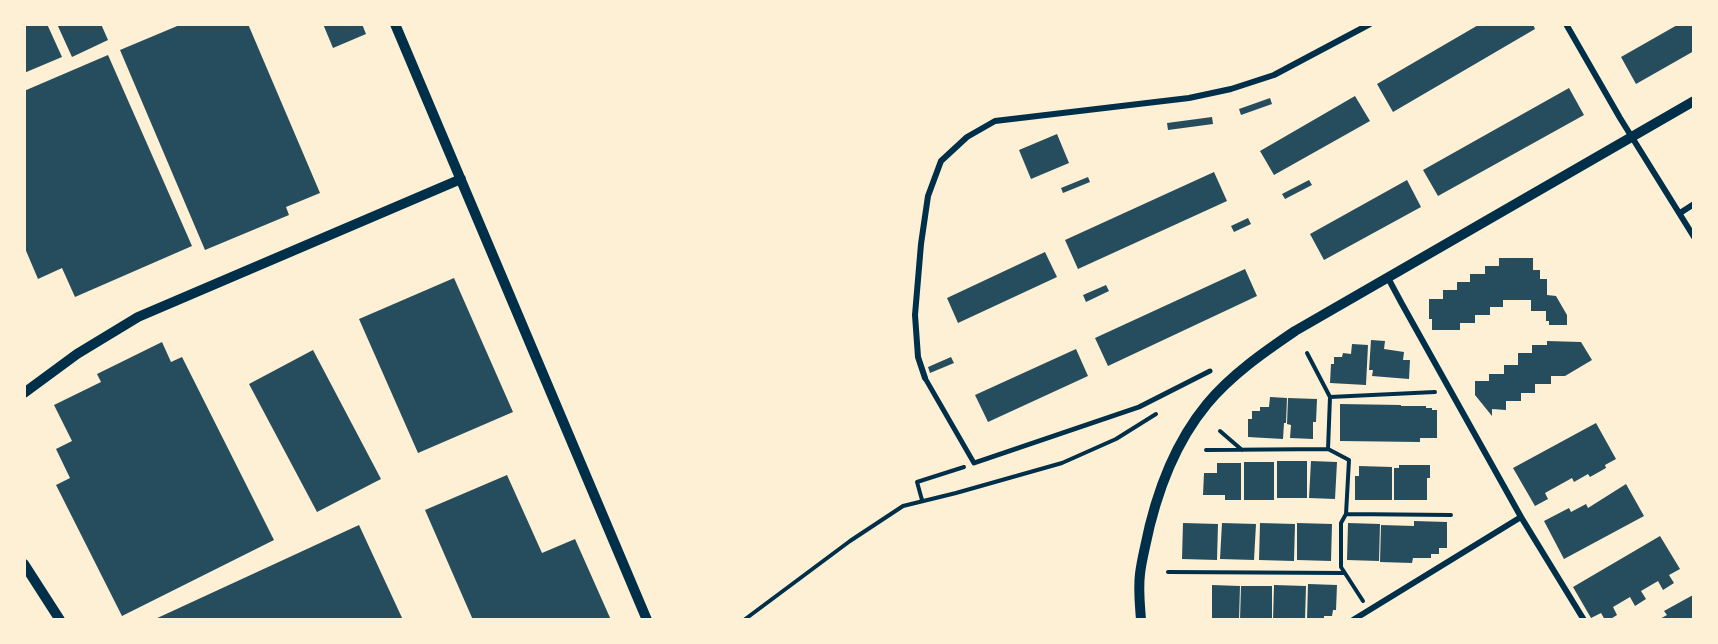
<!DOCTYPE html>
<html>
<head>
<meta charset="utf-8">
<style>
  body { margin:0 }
  #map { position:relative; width:1718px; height:644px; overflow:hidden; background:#fdf0d5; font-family:"PT Sans Narrow",sans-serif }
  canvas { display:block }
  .frame { position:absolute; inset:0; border:26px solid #fdf0d5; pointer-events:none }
</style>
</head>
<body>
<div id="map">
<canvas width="1718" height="644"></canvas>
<div class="frame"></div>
</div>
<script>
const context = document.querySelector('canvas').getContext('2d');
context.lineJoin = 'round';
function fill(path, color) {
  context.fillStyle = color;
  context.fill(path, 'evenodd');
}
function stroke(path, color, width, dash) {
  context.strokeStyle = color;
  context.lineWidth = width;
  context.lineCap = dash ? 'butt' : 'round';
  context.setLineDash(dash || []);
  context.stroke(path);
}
fill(new Path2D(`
  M24,24H47L62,57L24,73Z
  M57,24H101L108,40L72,57Z
  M182,24H248L320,193L286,207L289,215L205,250L120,50Z
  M323,24H362L366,34L333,48Z
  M1480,24H1533L1535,29L1393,112L1377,84Z
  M1679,24H1694V51L1636,84L1621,57Z
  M108,55L192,246L75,297L62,268L38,279L24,246V91Z
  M1569,88L1584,115L1438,196L1423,170Z
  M1355,96L1370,121L1274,175L1260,151Z
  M1270,98L1272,104L1241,115L1239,109Z
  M1212,117L1213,124L1168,130L1167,123Z
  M1057,134L1069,163L1031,179L1019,150Z
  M1214,172L1227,201L1078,269L1065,240Z
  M1088,177L1090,182L1063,193L1061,188Z
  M1309,180L1312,185L1285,199L1282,194Z
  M1407,180L1421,207L1324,260L1310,234Z
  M1248,218L1251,224L1234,232L1231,226Z
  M1045,252L1057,277L958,323L947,298Z
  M1499,258H1533V270H1540V279H1547V295L1556,296L1567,315V325H1549V321H1546V311H1531V300H1503V307H1490V315H1475V323H1460V330H1432V319H1429V299H1443V290H1457V282H1470V274H1485V266H1499Z
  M1245,269L1257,296L1108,366L1095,338Z
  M454,278L513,412L418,453L359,319Z
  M1106,285L1109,291L1086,302L1083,295Z
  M1371,340L1385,341L1384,349L1404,352L1403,360H1410L1409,379L1372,376L1373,370H1369Z
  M1547,341L1581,342L1592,360L1565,376H1551V384H1535V393H1521V401H1506V410L1492,409V416L1475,395V381H1489V374H1504V365H1518V353H1532V345H1547Z
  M162,342L171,362L182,357L274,540L122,616L56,485L70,478L56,449L72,441L54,405L101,382L97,374Z
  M1352,344L1368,345L1366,385L1330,383L1331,364H1334V357H1342L1343,353L1351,354Z
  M1076,349L1088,376L988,422L975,395Z
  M313,350L381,479L317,512L249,384Z
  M951,357L954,363L930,373L928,367Z
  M1270,397L1287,398L1286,423H1284L1283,439L1248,437V419H1252V411H1260V407H1269Z
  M1288,398L1317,399L1316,422H1313V439L1290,438L1291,425L1287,424Z
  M1340,404L1401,405V406H1426V408H1432V410H1437V438H1420V442L1340,441Z
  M1596,423L1616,459L1605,465L1606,468L1590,477L1588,474L1574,482L1572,478L1545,493L1548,499L1535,506L1513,468Z
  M1277,461H1307V498H1277Z
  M1311,461L1337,462L1335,499L1309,498Z
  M1244,462H1274V500H1244Z
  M1217,463H1241V500H1225V495H1203L1204,473H1217Z
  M1399,465H1430V478H1427V500H1394V468H1399Z
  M1359,466L1392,467V500H1355V476H1359Z
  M507,475L542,553L575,539L611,620H473L425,510Z
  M1626,484L1644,516L1564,559L1544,521L1569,508L1571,512L1586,504L1588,508Z
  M1414,521L1447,522V548H1439V554H1431V558H1413L1412,563L1380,562L1381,525L1414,526Z
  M1183,523L1218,524L1217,560L1182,559Z
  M1222,523L1256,524L1254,560L1220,559Z
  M1260,523L1295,524L1294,561L1259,560Z
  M1297,523L1332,524L1331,561L1297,560Z
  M1348,523L1380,524L1379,561L1347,560Z
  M359,525L403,620H153Z
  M1660,536L1680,569L1669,575L1674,583L1663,590L1658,581L1641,591L1646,599L1635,606L1630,597L1613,607L1617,615L1609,620H1605L1601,613L1591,618L1573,587Z
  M1308,584L1337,585L1336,610H1333L1332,616H1324V620H1307Z
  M1212,585L1240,586L1239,620H1212Z
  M1274,585L1306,586L1305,620H1273Z
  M1241,586H1272V620H1240Z
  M1693,595L1694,620H1658L1667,615L1664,611Z`), '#264d5e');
stroke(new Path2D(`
  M1307,353L1330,397L1328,449L1349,460L1346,514L1341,523V567L1363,601
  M1330,397L1435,392
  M1220,431L1242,450
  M1206,450L1328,449
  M922,500L917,482L964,467
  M1346,514L1451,515
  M1168,572L1344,573
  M744,620L850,541L903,506L956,493L1062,463L1116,439L1156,414`), '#003049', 4);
stroke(new Path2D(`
  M925,378L974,463L1139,407L1210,371`), '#003049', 5);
stroke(new Path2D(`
  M1566,24L1620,118L1694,237
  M1680,213L1694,204
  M925,378L918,357L915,315L921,244L928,196L941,161L967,137L995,121L1189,98L1231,89L1274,75L1370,24
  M1521,517L1584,620
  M1353,620L1521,517L1402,304L1388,278`), '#003049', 6);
stroke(new Path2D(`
  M395,24L647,620
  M24,393L77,354L138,317L461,179
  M24,564L60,620
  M1141,620C1140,605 1138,589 1140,574C1141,565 1143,556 1145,547C1155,497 1174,444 1207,404C1231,375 1264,352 1295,331L1694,101`), '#003049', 10);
</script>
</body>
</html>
